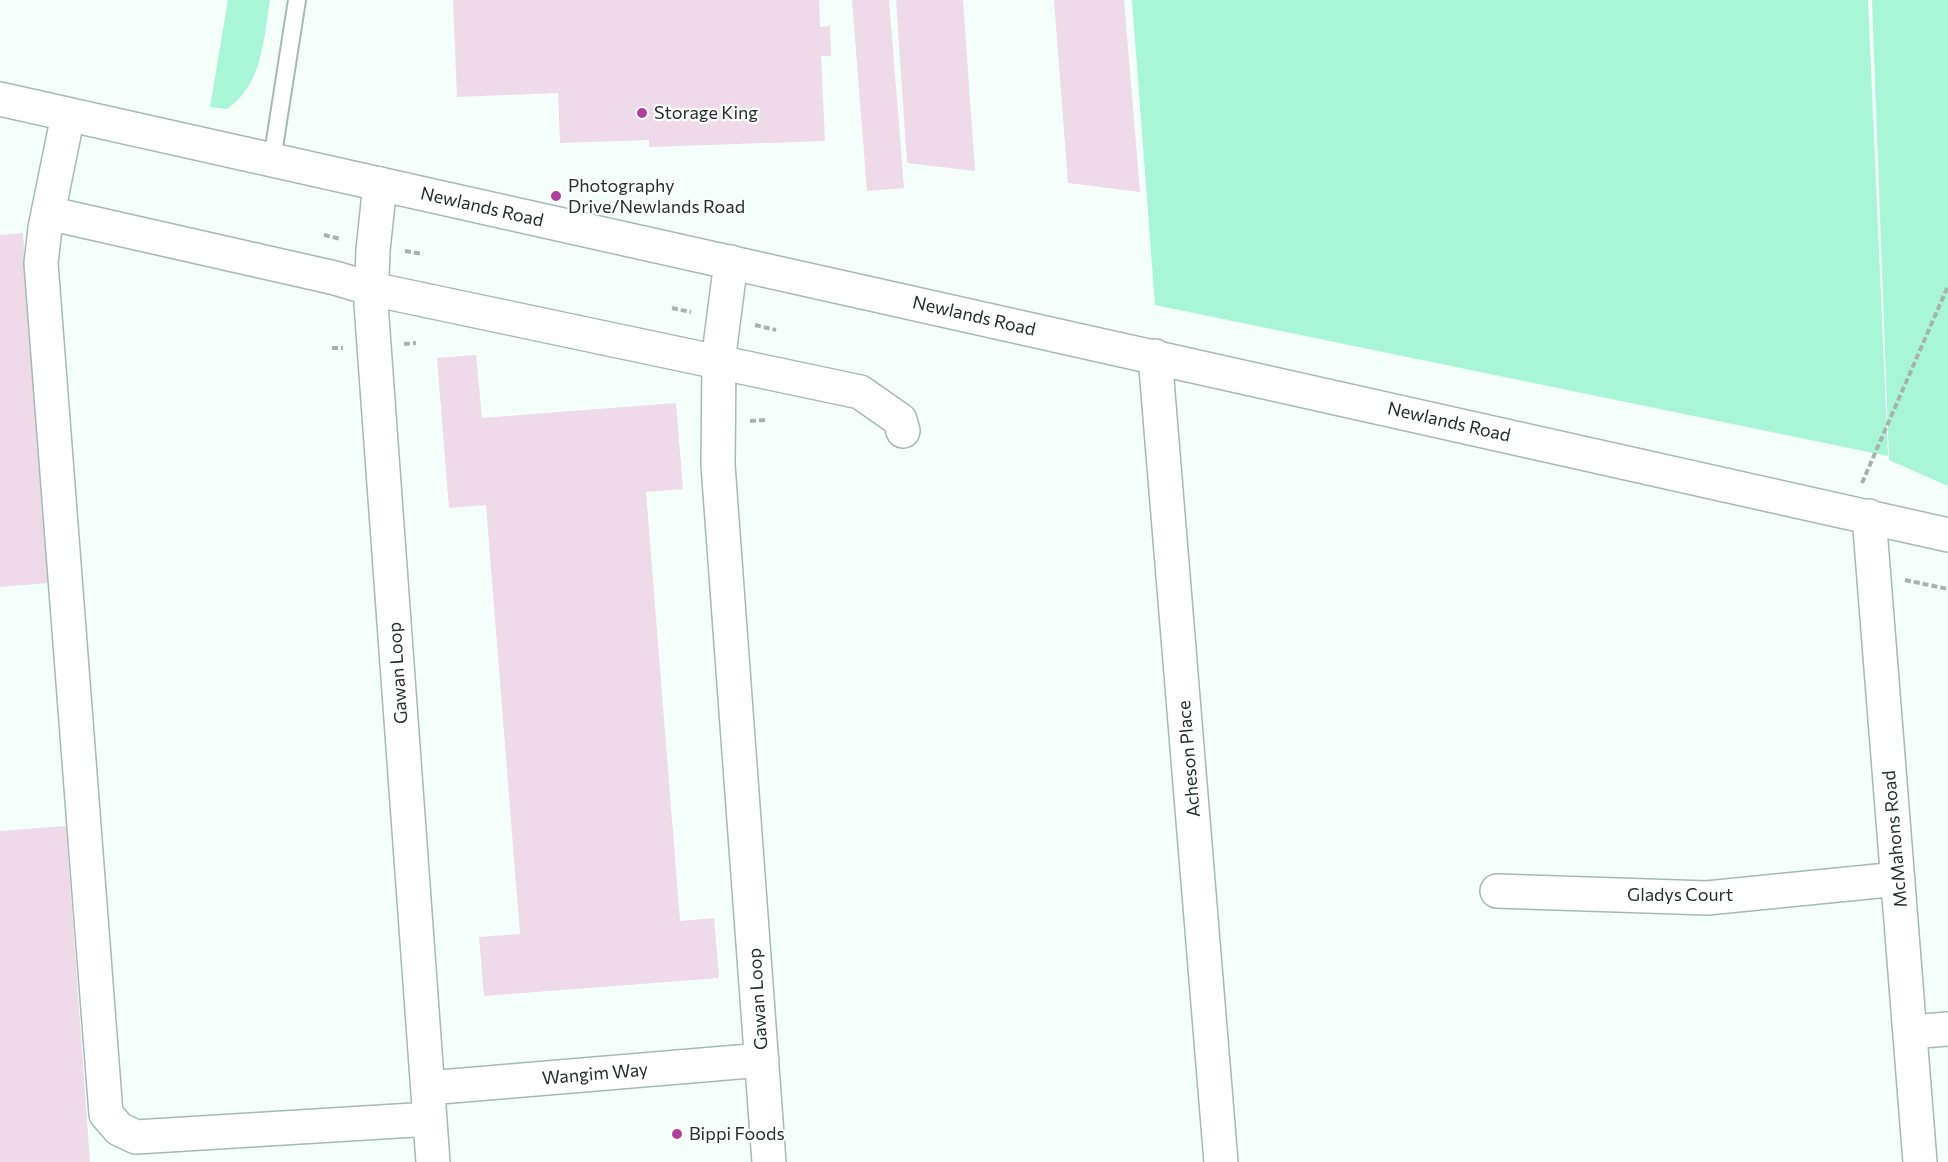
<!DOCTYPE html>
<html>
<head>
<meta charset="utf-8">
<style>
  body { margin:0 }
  canvas { display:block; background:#f4fefa }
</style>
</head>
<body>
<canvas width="1948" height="1162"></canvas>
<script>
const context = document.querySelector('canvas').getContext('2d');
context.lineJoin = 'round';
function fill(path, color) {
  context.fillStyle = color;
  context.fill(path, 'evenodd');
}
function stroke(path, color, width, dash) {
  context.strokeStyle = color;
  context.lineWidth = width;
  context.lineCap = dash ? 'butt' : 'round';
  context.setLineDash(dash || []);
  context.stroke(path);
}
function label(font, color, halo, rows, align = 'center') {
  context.font = font + ' Commissioner,sans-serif';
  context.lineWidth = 4.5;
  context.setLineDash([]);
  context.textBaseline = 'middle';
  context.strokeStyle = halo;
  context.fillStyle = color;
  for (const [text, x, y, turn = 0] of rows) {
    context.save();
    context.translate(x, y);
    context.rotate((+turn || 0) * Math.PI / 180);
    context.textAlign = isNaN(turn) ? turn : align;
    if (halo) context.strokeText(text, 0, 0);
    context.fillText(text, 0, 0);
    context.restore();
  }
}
fill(new Path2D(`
  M228,0H270C263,40 263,84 227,109L210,107Z
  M1132,0H1868L1888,456L1155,305Z
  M1872,0H1948V486L1889,460Z`), '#a9f5da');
fill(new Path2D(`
  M453,0H819L820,27L830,26L831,56H821L825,141L649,147V140L560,143L558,93L457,97Z
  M852,0H889L904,188L867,191Z
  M896,0H963L975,171L907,163Z
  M1054,0H1124L1140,192L1068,183Z
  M23,233L48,583L0,587V235Z
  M476,355L482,418L676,403L683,489L646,492L680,921L714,918L719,978L484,996L479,937L520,934L486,505L449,508L437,358Z
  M66,826L90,1162H0V831Z`), '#efdae9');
const service = new Path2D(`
  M272,160L297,0`);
const minor = new Path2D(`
  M68,115L45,228L41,263L106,1114L119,1129L136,1137L430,1119
  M380,184L373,250L371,304L433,1162
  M48,213L335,278L372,289L860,392L900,420L903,431
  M731,262L719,354L718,465L769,1162
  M1155,356L1221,1162
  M1869,516L1920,1162
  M1497,891L1707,898L1898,879
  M1910,1032L1948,1029
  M428,1088L762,1060`);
const tertiary = new Path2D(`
  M0,99L1948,535`);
stroke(service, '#a3bbb2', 20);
stroke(minor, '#a3bbb2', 36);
stroke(tertiary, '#a3bbb2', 36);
stroke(new Path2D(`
  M324,235L341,239
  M405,251L423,254
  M672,308L691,312
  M755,325L776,330
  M404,344L416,343
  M332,348H343
  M750,421L766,420
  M1862,483L1948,286
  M1905,580L1948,589`), '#a7b1ad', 4, [6, 3]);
stroke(service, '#fff', 16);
stroke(minor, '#fff', 33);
stroke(tertiary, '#fff', 33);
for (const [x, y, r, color] of [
  [642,113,6,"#b0409b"],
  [556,196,6,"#b0409b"],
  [677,1134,6,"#b0409b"]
]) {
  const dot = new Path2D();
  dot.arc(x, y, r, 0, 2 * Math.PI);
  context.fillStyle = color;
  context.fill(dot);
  stroke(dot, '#fff', 2);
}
label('18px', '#252f2b', '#fff', [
  ["Storage King",654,113],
  ["Photography",568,186],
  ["Drive/Newlands Road",568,207],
  ["Bippi Foods",689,1134]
], 'left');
label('18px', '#252f2b', '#fff', [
  ["Newlands Road",482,207,13],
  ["Newlands Road",974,316,13],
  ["Newlands Road",1449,422,13],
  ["Gawan Loop",398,673,-94],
  ["Acheson Place",1189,759,-95],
  ["McMahons Road",1895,839,-95],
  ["Gladys Court",1680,895],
  ["Gawan Loop",758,999,-94],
  ["Wangim Way",595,1074,-5]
]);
</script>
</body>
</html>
